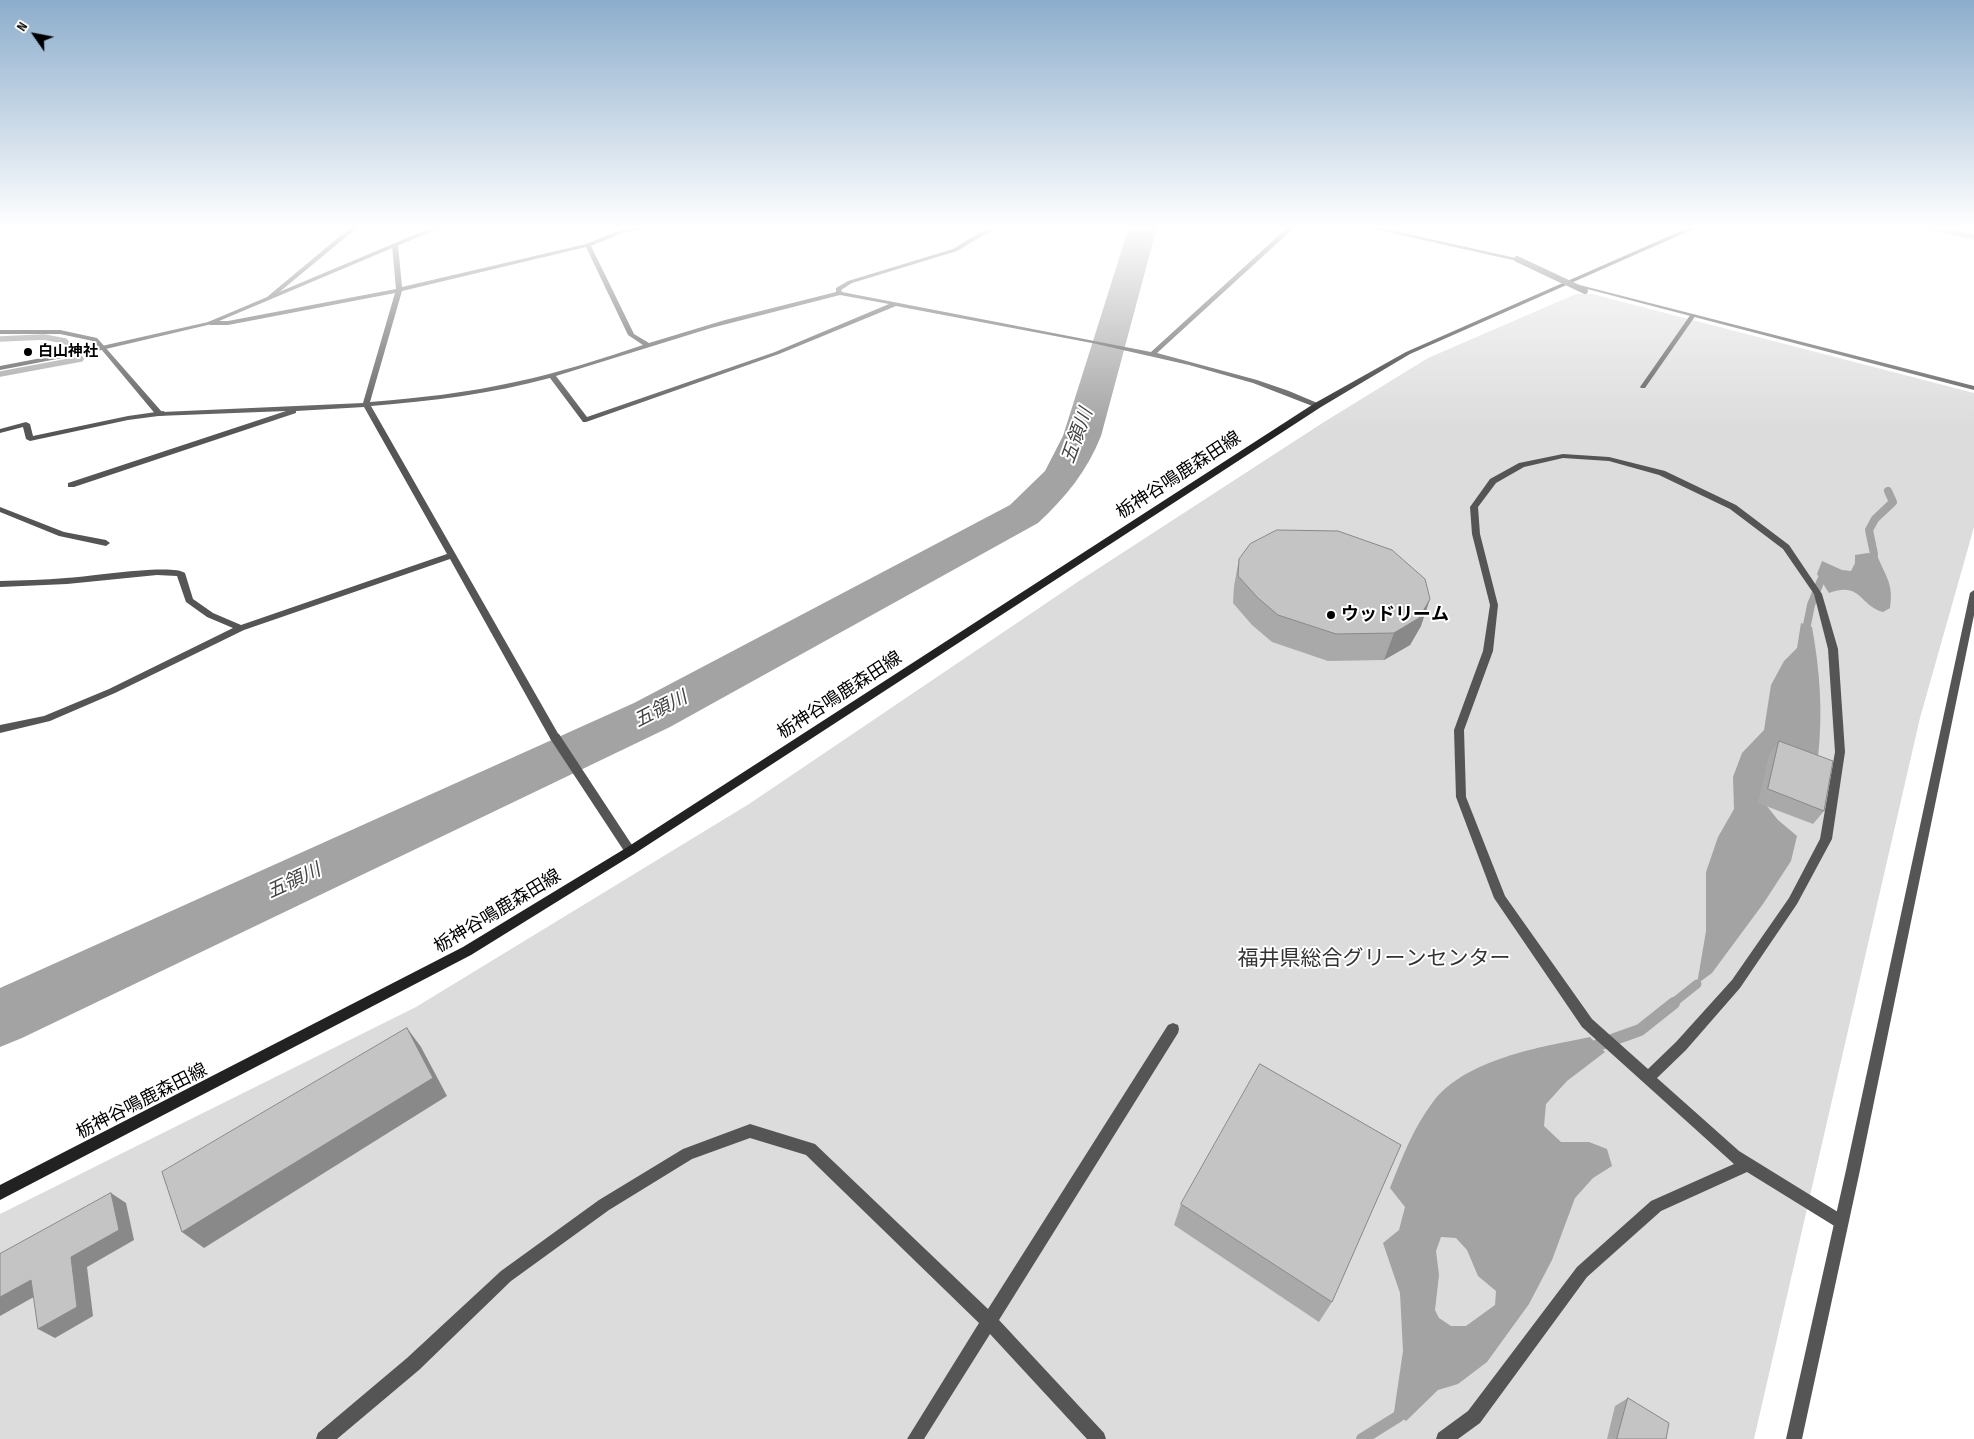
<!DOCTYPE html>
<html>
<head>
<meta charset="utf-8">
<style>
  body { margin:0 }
  #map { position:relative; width:1974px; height:1439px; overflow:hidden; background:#fff; font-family:"Sofia Sans Condensed",sans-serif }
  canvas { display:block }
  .north { position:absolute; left:10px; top:10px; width:50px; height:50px; -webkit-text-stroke:4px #fff; paint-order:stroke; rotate:303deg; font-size:14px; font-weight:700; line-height:20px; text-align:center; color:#000 }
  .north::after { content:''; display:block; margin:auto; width:18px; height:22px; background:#000; clip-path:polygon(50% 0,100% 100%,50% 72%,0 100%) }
</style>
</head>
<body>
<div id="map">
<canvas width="1974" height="1439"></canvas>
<div class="north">N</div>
</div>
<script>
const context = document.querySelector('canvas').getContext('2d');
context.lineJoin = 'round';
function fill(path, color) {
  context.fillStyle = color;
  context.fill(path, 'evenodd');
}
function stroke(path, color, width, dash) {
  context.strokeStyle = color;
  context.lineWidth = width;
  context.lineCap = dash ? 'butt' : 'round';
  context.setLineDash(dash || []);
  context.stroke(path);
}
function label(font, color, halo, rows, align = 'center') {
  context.font = font + ' "Sofia Sans Condensed","Noto Sans JP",sans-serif';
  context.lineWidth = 4;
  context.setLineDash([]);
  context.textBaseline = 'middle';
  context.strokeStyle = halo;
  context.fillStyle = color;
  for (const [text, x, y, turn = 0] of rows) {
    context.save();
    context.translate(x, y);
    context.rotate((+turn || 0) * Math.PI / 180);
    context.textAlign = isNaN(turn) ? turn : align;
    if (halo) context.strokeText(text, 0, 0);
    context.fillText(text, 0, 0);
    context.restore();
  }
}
fill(new Path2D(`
  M1576,294H1592L1974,393V527L1920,718L1754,1439H0V1214L416,1007L749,804L1079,581L1324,422L1428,358Z`), '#dcdcdc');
fill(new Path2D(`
  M1868,553L1877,555C1885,576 1894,583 1890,608L1883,612C1859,605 1861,581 1829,593L1817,574L1822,561L1842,570L1851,571L1855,563V555Z
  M1801,623L1812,627C1820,671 1823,713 1818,757L1766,805L1778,820L1797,836L1791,861L1763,904L1712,973L1697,984L1706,931V872L1718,837L1734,809L1733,777L1742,753L1764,730L1771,685L1784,661L1797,648Z
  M1590,1037L1605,1052L1567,1081L1546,1104L1544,1126L1561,1142H1589L1607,1149L1612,1166L1593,1178L1575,1198L1552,1260L1529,1304L1487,1362L1458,1384L1438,1390L1406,1421L1394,1412L1403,1351L1400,1293L1383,1243L1399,1230L1405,1207L1390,1188C1402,1158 1413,1128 1433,1102C1465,1059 1541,1047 1590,1037ZM1441,1237L1456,1238L1467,1250L1478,1276L1496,1291L1495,1305L1466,1326H1451L1439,1318L1435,1310L1439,1275L1436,1251Z`), '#a3a3a3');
stroke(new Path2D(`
  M1929,227L1974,237
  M0,339L44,337L65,341L81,359L0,374`), '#a3a3a3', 5.5);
stroke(new Path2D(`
  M1874,554L1869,530L1875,519L1893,502L1888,491
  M1807,625L1811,605L1821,580`), '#a3a3a3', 8);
stroke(new Path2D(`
  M1672,1004L1697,984`), '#a3a3a3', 9);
stroke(new Path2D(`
  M1598,1045L1640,1030L1674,1003
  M1362,1439L1399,1416`), '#a3a3a3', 12);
fill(new Path2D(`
  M1129,227H1157L1101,436C1087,471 1066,497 1038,523L670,727L22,1038L0,1047V988L634,703L1010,505L1045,471L1063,436Z`), '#a3a3a3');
fill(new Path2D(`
  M1691,314L1696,315L1645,388H1641L1640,387Z
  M0,330H60L97,338L106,348L101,349L93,341L60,334H0Z
  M163,411L167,413L166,415L128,420L30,441L26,439L23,427L0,433V429L26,422L30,424L33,436L128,416Z
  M0,507L64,532L106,540L110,543L106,546L59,536L0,512Z`), '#555');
fill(new Path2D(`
  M1563,454L1609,457L1665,471L1736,505L1789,545L1822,594L1838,649L1845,752L1832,839L1797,904L1740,988L1686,1050L1657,1078L1739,1151L1846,1217L1848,1222L1846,1227L1841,1229L1836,1227L1747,1172L1661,1211L1587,1277L1480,1423L1458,1439H1436L1438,1433L1468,1411L1577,1267L1651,1201L1734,1164L1582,1027L1494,898L1456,797L1454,730L1483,651L1490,605L1472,534L1470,507L1490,479L1519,463ZM1563,458L1609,461L1659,475L1730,509L1783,549L1814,594L1828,649L1835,752L1820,839L1789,898L1732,980L1676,1042L1648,1069L1592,1019L1505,896L1466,797L1464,730L1493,651L1498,605L1480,534L1478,507L1496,483L1524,467Z
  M1173,1023L1178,1025L1179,1029L1178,1033L999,1320L1104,1433L1106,1439H1087L990,1334L924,1439H907L979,1323L806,1155L750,1138L692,1159L609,1210L511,1281L419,1370L337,1439H316L318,1433L407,1358L501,1271L599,1200L683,1149L750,1124L815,1144L988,1309L1168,1025Z`), '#555');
fill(new Path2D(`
  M351,227H358L271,299H267V297Z
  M636,227H648L620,234L591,246L634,334L649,343L725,320L836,292V288L848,281L953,249L989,227H997L957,251L852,283L841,290L842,292L1151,352L1288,227H1295L1157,353L1257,380L1289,391L1322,405L1315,407L1253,383L1189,365L1092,343L896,306L779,354L586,422H583L550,378C491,394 431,401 371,406L560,737L559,740H551L450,559L244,630L115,693L50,721L0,733V725L44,716L109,689L233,628L207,617L186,602L177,576L157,575L67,584L0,587V581C22,580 44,580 66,578C87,577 173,563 185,573L193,599L213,613L241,625L447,554L364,407L296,411V413L74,487H68V483L286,411L157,416L101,349V347H105L162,412L363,403L395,293L228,325H210L207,323L210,321H228L396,289L392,245L395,243L398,245L402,287L586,244L616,232ZM586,247L628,335L643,345C601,359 558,373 515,382C467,393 418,398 370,402L402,291ZM840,295L889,304L775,352L587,417L556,376L711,328Z
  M1365,227H1377L1520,259L1517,261Z`), '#555');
fill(new Path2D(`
  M433,227H442L212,324L93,352L0,370V366L93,348L208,322Z
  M1568,282L1974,386V390L1568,284Z
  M1974,590V615L1860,1170L1802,1439H1786L1846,1170L1970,593Z
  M555,733L559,734L634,848L636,851L634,854L630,855L626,854L551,740L550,737L551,734Z`), '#555');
fill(new Path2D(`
  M1690,227H1698L1410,354L1321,407L634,854L471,955L0,1200V1185L463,947L626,848L1315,403L1406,352Z`), '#222');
stroke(new Path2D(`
  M1517,259L1585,291`), '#555', 6);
fill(new Path2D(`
  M1239,559L1421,626L1410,645L1384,660L1328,661L1272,642L1252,625L1233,603L1234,586Z
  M1779,741L1824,811L1813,824L1758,803L1769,755Z
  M1181,1204L1332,1302L1319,1322L1174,1225Z
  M1628,1398L1666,1439H1607L1615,1406Z`), '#a9a9a9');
fill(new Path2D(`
  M1430,599L1421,626L1410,645L1384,660L1394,633Z
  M407,1028L421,1047L447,1096L204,1248L182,1232Z
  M111,1193L126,1203L134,1240L87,1267L93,1316L55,1338L38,1329L71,1257Z
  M31,1280L48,1289L0,1316V1297Z`), '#898989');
const building = new Path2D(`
  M1277,530L1338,531L1392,550L1425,579L1430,599L1419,618L1394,633L1336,634L1278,615L1258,598L1238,576L1239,559L1250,544Z
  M1779,741L1833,761L1824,811L1768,789Z
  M407,1028L433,1078L182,1232L162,1172Z
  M1260,1064L1401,1145L1332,1302L1181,1204Z
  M111,1193L119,1230L71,1257L77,1307L38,1329L31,1280L0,1297V1254Z
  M1628,1398L1669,1423L1666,1439H1617Z`);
fill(building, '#c4c4c4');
stroke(building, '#898989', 1);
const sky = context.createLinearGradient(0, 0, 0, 429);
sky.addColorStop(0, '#8cadcc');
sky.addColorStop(0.53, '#fff');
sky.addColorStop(1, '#ffffff00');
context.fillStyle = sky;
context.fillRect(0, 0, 1974, 429);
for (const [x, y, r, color] of [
  [28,352,5,"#000"],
  [1331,615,5,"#000"]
]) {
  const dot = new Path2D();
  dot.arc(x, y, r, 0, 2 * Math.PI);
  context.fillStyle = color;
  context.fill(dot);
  stroke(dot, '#fff', 2);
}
label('bold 15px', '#000', '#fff', [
  ["白山神社",38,352]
], 'left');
label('18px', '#000', '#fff', [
  ["栃神谷鳴鹿森田線",1179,476,-33],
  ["栃神谷鳴鹿森田線",840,696,-33],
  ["栃神谷鳴鹿森田線",498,912,-31],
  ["栃神谷鳴鹿森田線",142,1102,-27]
]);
label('bold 18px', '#000', '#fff', [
  ["ウッドリーム",1341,615]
], 'left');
label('italic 19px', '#444', '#fff', [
  ["五領川",1078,436,-70],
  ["五領川",661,710,-27],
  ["五領川",294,882,-25]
]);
label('21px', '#333', '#fff', [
  ["福井県総合グリーンセンター",1374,960]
]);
</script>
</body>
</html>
